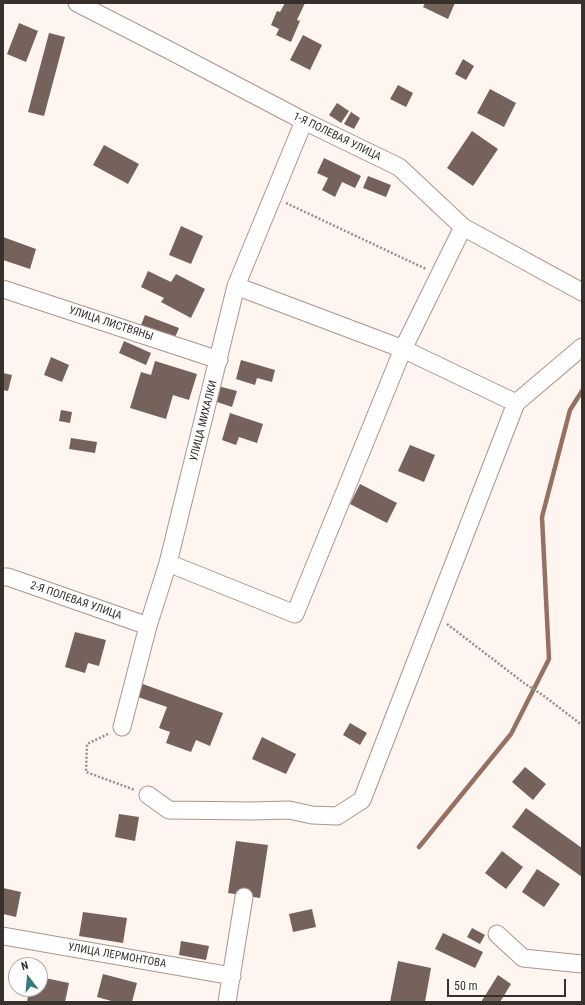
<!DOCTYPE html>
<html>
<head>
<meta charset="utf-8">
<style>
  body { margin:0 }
  #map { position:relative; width:585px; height:1005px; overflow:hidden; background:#fef5f1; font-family:"Roboto Condensed",sans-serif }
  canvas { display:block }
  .frame { position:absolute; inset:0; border:4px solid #38302c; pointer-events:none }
  .north { position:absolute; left:8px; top:957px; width:40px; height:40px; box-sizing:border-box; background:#fff; border:1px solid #afacab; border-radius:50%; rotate:344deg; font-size:11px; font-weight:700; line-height:16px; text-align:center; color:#38302c }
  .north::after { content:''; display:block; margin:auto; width:14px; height:18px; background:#327b7c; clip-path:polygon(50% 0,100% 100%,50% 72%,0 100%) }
  .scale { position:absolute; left:447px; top:979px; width:119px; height:18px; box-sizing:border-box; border:2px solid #38302c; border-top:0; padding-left:5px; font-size:12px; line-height:14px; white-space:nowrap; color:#38302c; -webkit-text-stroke:3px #fff; paint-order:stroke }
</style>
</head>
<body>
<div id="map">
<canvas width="585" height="1005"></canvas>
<div class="frame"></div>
<div class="north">N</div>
<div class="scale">50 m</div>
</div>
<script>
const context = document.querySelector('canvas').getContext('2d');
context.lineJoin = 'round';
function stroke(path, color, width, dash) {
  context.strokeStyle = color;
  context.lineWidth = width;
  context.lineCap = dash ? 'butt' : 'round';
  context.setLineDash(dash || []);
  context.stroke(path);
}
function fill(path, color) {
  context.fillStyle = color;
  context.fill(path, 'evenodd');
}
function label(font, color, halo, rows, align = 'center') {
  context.font = font + ' "Roboto Condensed",sans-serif';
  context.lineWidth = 4;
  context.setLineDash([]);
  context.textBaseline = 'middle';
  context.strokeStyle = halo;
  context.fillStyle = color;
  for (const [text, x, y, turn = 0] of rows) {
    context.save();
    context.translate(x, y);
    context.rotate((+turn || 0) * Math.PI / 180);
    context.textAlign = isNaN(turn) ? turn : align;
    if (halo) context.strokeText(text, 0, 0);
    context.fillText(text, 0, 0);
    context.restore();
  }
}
stroke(new Path2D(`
  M419,847L511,734L549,659L542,517L570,410L582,391`), '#967160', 4.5);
fill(new Path2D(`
  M285,3H305L297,20L300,21L291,42L276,35L279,29L271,25L277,11L280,12Z
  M425,3H455L448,19L423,7Z
  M19,23L38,31L26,62L7,54Z
  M49,33L65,37L44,116L28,112Z
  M303,35L322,45L310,70L290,60Z
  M463,59L474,66L466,80L455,74Z
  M398,85L413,93L406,107L390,99Z
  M490,89L516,103L504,127L477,113Z
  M337,103L349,111L341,123L329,115Z
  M351,112L360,118L354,129L344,124Z
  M472,131L498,149L473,186L447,168Z
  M104,145L139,164L128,184L93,165Z
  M324,158L361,176L355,188L342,182L335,197L322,190L328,178L317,173Z
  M368,176L391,185L386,197L363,188Z
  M181,226L203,236L191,264L169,255Z
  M3,237L36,249L30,269L3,260Z
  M148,271L171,282L176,274L205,289L191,318L161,302L164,298L141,287Z
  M145,315L179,328L173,342L139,330Z
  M124,341L151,353L146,365L119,353Z
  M51,357L69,365L62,382L44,375Z
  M241,360L275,370L272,382L257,378L255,385L236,379Z
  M155,361L197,374L189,400L173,395L166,419L130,408L141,372L151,375Z
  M3,373L12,375L8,391L3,390Z
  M218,386L237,391L232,407L214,401Z
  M61,410L72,412L70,423L59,421Z
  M230,413L263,424L257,443L239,437L236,445L222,440Z
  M71,438L97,442L95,453L69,449Z
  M410,445L435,455L424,482L398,471Z
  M360,484L397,503L387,523L350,504Z
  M75,632L106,640L99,666L88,663L85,673L65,667Z
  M140,683L223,713L210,746L196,740L191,752L166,743L170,732L159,728L167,707L135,696Z
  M350,723L367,733L360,745L343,735Z
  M262,737L296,754L286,774L252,759Z
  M525,767L546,784L533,800L512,782Z
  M526,808L582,848V877L512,827Z
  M119,814L139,817L135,841L115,837Z
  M236,841L268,845L260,898L228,893Z
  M502,851L523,867L506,889L485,873Z
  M537,869L560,884L544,907L522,892Z
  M3,888L21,892L16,917L3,914Z
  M312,909L316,927L293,932L289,914Z
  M83,912L127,918L123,943L79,936Z
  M472,928L485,935L480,944L467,937Z
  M443,933L483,952L475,968L435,949Z
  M181,941L209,946L206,960L179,955Z
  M398,961L431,968L425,1002H390Z
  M103,974L137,983L132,1002H115L97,997Z
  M498,975L511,984L500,1002H481Z
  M40,977L69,983L65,1002H27L29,989H40Z`), '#75625a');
const minor = new Path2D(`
  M77,3L165,48L304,121L399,167L463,227L582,292
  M236,286L403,349L463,227
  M3,289L219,360
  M168,563L295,614L403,349L516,403
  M3,577H8L148,626
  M122,727L148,626L168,563L236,286L304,121
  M148,795L169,810L252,811L289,810L312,815L337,816L362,800L516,403L582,347
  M497,934L523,958L582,964
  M3,936L232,976
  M227,1002L244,897`);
stroke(minor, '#aa968c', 19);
stroke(new Path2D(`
  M286,203L426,269
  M447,624L524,683L544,696L582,725
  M108,734L87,744L86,772L135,790`), '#968e8a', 2.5, [2, 2]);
stroke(minor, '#fff', 17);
label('11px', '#38302c', '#fff', [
  ["1-Я ПОЛЕВАЯ УЛИЦА",337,137,26],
  ["УЛИЦА ЛИСТВЯНЫ",111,324,18],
  ["УЛИЦА МИХАЛКИ",204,421,-76],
  ["2-Я ПОЛЕВАЯ УЛИЦА",76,601,19],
  ["УЛИЦА ЛЕРМОНТОВА",117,956,10]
]);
</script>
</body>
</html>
